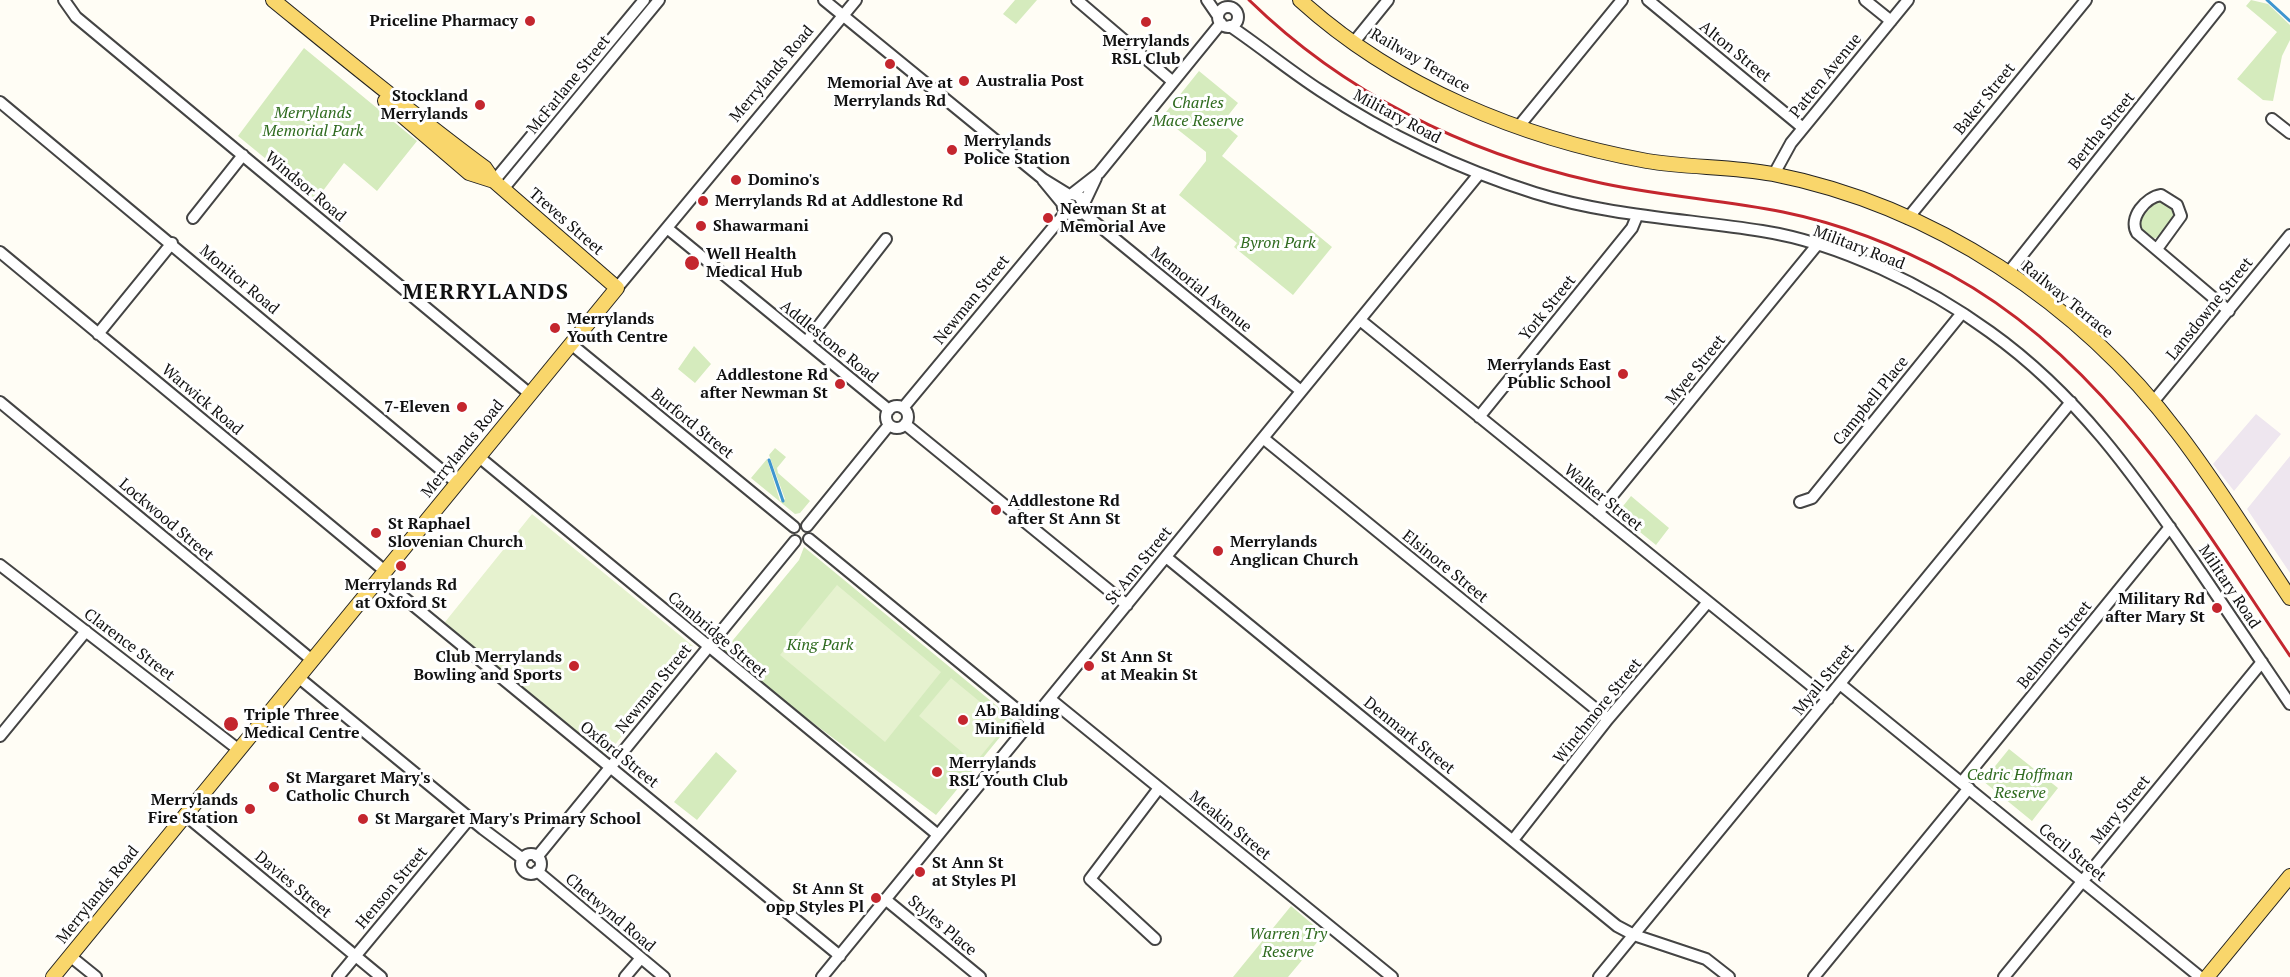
<!DOCTYPE html>
<html>
<head>
<meta charset="utf-8">
<style>
  body { margin:0 }
  canvas { display:block; background:#fffdf5 }
</style>
</head>
<body>
<canvas width="2290" height="977"></canvas>
<script>
const context = document.querySelector('canvas').getContext('2d');
context.lineJoin = 'round';
function fill(path, color) {
  context.fillStyle = color;
  context.fill(path, 'evenodd');
}
function stroke(path, color, width, dash) {
  context.strokeStyle = color;
  context.lineWidth = width;
  context.lineCap = dash ? 'butt' : 'round';
  context.setLineDash(dash || []);
  context.stroke(path);
}
function label(font, color, halo, rows, align = 'center') {
  context.font = font + ' "PT Serif",serif';
  context.lineWidth = 6;
  context.setLineDash([]);
  context.textBaseline = 'middle';
  context.strokeStyle = halo;
  context.fillStyle = color;
  for (const [text, x, y, turn = 0] of rows) {
    context.save();
    context.translate(x, y);
    context.rotate((+turn || 0) * Math.PI / 180);
    context.textAlign = isNaN(turn) ? turn : align;
    if (halo) context.strokeText(text, 0, 0);
    context.fillText(text, 0, 0);
    context.restore();
  }
}
fill(new Path2D(`
  M2256,414L2281,434L2234,491L2213,464Z
  M2290,456V573L2247,509Z`), '#eee6ef');
fill(new Path2D(`
  M1015,0H1037L1016,24L1003,14Z
  M2251,0L2268,4L2290,25V40L2282,56L2273,101L2263,100L2237,79L2277,32L2246,6Z
  M304,48L417,141L377,191L344,163L316,200L238,136Z
  M1199,71L1238,103L1222,123L1238,136L1222,156L1332,247L1293,295L1234,247L1237,243L1179,195L1206,161V152L1162,117Z
  M2157,200L2165,202L2176,214L2158,237L2152,239L2140,229V220Z
  M694,346L711,364L695,383L678,369Z
  M775,448L786,457L777,468L778,473L810,501L800,513L795,514L751,478L767,459L780,501L785,499L769,455Z
  M1631,496L1669,528L1656,545L1620,516V510Z
  M804,547L1014,720L936,815L785,702L724,651L799,560Z
  M2009,749L2058,788L2032,821L1983,781Z
  M716,752L737,771L697,820L674,802Z
  M1291,906L1324,934L1288,977H1233Z`), '#d5ebbd');
fill(new Path2D(`
  M323,108L340,122L326,138L310,124Z
  M532,514L693,646L606,756L441,627Z
  M837,585L941,672L885,742L780,655Z
  M951,678L1007,724L975,763L919,716Z`), '#e6f2cf');
stroke(new Path2D(`
  M2267,0L2290,21
  M769,460L783,501`), '#3f96cf', 3);
const minor = new Path2D(`
  M64,0L76,17L530,394
  M824,0L1043,179L1069,195
  M1077,0L1172,81
  M1207,0L1218,16
  M1648,0L1803,128
  M1865,0L1891,21
  M1218 17a10 10 0 1 1 20 0a10 10 0 1 1-20 0Z
  M1230,26C1261,47 1290,71 1321,91C1387,135 1459,169 1535,193C1609,216 1686,219 1762,231C1839,243 1927,286 1990,332C2077,394 2134,475 2194,562C2226,609 2258,657 2290,704
  M1354,42L1388,0
  M0,102L457,483
  M2272,119L2290,133
  M1519,126L1622,0
  M1774,174L1791,143L1908,0
  M1043,180L1062,203
  M494,181L644,0
  M503,189L659,0
  M1072,194L1099,173L1221,23
  M1084,205L1079,196L1072,194C1061,197 1059,208 1069,214H1079L1096,178
  M1081,211L1301,391
  M193,218L243,155
  M1908,218L2086,0
  M667,228L889,410
  M2157,249L2181,216L2177,205L2161,195C2146,197 2128,218 2137,233L2229,311
  M0,252L385,571
  M2008,273L2219,8
  M617,288L856,0
  M1360,320L1828,699
  M98,334L172,243
  M806,342L886,239
  M571,344L794,527
  M0,402L312,660
  M2153,402L2290,235
  M886 417a11 11 0 1 1 22 0a11 11 0 1 1-22 0Z
  M903,408L1066,212
  M1479,417L1632,228L1637,216
  M905,424L1127,605
  M1263,438L1608,719
  M479,457L938,835
  M1800,502L1812,498L1962,313
  M1598,513L1817,245
  M807,526L889,425
  M809,539L1031,721
  M1166,557L1617,926L1634,935L1706,959L1729,977
  M0,565L239,750
  M380,578L840,956
  M298,677L483,829L523,859
  M1840,684L2200,977
  M1050,699L1392,977
  M0,736L86,631
  M1962,782L2170,527
  M185,815L381,977
  M1513,840L1608,719L1708,602
  M521 864a10 10 0 1 1 20 0a10 10 0 1 1-20 0Z
  M537,857L795,541
  M537,871L664,977
  M885,899L980,977
  M1155,939L1090,879L1159,788
  M70,956L96,977
  M338,977L470,818
  M625,977L641,958
  M822,977L1479,174
  M1599,977L2071,402
  M1814,977L1969,788
  M2004,977L2262,662`);
const major = new Path2D(`
  M1300,0C1396,87 1521,138 1647,161C1689,168 1732,166 1773,174C1934,206 2080,303 2178,433C2218,485 2253,543 2290,598
  M385,101L469,173L494,181
  M53,977L617,288L494,181L485,168C412,114 343,57 273,0
  M2207,977L2290,876`);
stroke(minor, '#444', 14);
stroke(major, '#222', 16);
stroke(minor, '#fff', 10);
stroke(major, '#f9d66b', 14);
stroke(new Path2D(`
  M1249,0C1343,92 1463,152 1592,181C1655,196 1719,199 1783,212C1842,224 1898,246 1951,275C2106,360 2194,514 2290,656`), '#c4262e', 3);
for (const [x, y, r, color] of [
  [530,21,6,"#c4262e"],
  [1146,22,6,"#c4262e"],
  [890,64,6,"#c4262e"],
  [964,81,6,"#c4262e"],
  [480,105,6,"#c4262e"],
  [952,150,6,"#c4262e"],
  [736,180,6,"#c4262e"],
  [703,201,6,"#c4262e"],
  [1048,218,6,"#c4262e"],
  [701,226,6,"#c4262e"],
  [692,263,8,"#c4262e"],
  [555,328,6,"#c4262e"],
  [1623,374,6,"#c4262e"],
  [840,384,6,"#c4262e"],
  [462,407,6,"#c4262e"],
  [996,510,6,"#c4262e"],
  [376,533,6,"#c4262e"],
  [1218,551,6,"#c4262e"],
  [401,566,6,"#c4262e"],
  [2217,608,6,"#c4262e"],
  [574,666,6,"#c4262e"],
  [1089,666,6,"#c4262e"],
  [963,720,6,"#c4262e"],
  [231,724,8,"#c4262e"],
  [937,772,6,"#c4262e"],
  [274,787,6,"#c4262e"],
  [250,809,6,"#c4262e"],
  [363,819,6,"#c4262e"],
  [920,872,6,"#c4262e"],
  [876,898,6,"#c4262e"]
]) {
  const dot = new Path2D();
  dot.arc(x, y, r, 0, 2 * Math.PI);
  context.fillStyle = color;
  context.fill(dot);
  stroke(dot, '#fff', 2);
}
label('bold 16px', '#111', '#fff', [
  ["Priceline Pharmacy",518,21,"right"],
  ["Merrylands",1146,41,"center"],
  ["RSL Club",1146,59,"center"],
  ["Australia Post",976,81],
  ["Memorial Ave at",890,83,"center"],
  ["Merrylands Rd",890,101,"center"],
  ["Stockland",468,96,"right"],
  ["Merrylands",468,114,"right"],
  ["Merrylands",964,141],
  ["Police Station",964,159],
  ["Domino's",748,180],
  ["Merrylands Rd at Addlestone Rd",715,201],
  ["Newman St at",1060,209],
  ["Memorial Ave",1060,227],
  ["Shawarmani",713,226],
  ["Well Health",706,254],
  ["Medical Hub",706,272],
  ["Merrylands",567,319],
  ["Youth Centre",567,337],
  ["Merrylands East",1611,365,"right"],
  ["Public School",1611,383,"right"],
  ["Addlestone Rd",828,375,"right"],
  ["after Newman St",828,393,"right"],
  ["7-Eleven",450,407,"right"],
  ["Addlestone Rd",1008,501],
  ["after St Ann St",1008,519],
  ["St Raphael",388,524],
  ["Slovenian Church",388,542],
  ["Merrylands",1230,542],
  ["Anglican Church",1230,560],
  ["Merrylands Rd",401,585,"center"],
  ["at Oxford St",401,603,"center"],
  ["Military Rd",2205,599,"right"],
  ["after Mary St",2205,617,"right"],
  ["Club Merrylands",562,657,"right"],
  ["Bowling and Sports",562,675,"right"],
  ["St Ann St",1101,657],
  ["at Meakin St",1101,675],
  ["Ab Balding",975,711],
  ["Minifield",975,729],
  ["Triple Three",244,715],
  ["Medical Centre",244,733],
  ["Merrylands",949,763],
  ["RSL Youth Club",949,781],
  ["St Margaret Mary's",286,778],
  ["Catholic Church",286,796],
  ["Merrylands",238,800,"right"],
  ["Fire Station",238,818,"right"],
  ["St Margaret Mary's Primary School",375,819],
  ["St Ann St",932,863],
  ["at Styles Pl",932,881],
  ["St Ann St",864,889,"right"],
  ["opp Styles Pl",864,907,"right"]
], 'left');
label('16px', '#111', '#fff', [
  ["Alton Street",1735,52,39],
  ["Railway Terrace",1420,61,30],
  ["Merrylands Road",772,74,-50],
  ["Patten Avenue",1826,76,-51],
  ["McFarlane Street",569,85,-51],
  ["Baker Street",1985,99,-51],
  ["Military Road",1397,117,28],
  ["Bertha Street",2102,131,-51],
  ["Windsor Road",305,187,40],
  ["Treves Street",566,222,41],
  ["Military Road",1859,248,21],
  ["Monitor Road",239,280,40],
  ["Memorial Avenue",1201,290,39],
  ["Newman Street",972,300,-51],
  ["Railway Terrace",2067,300,39],
  ["York Street",1548,308,-51],
  ["Lansdowne Street",2210,309,-51],
  ["Addlestone Road",829,342,39],
  ["Myee Street",1696,370,-51],
  ["Warwick Road",202,400,40],
  ["Campbell Place",1871,401,-51],
  ["Burford Street",692,424,39],
  ["Merrylands Road",463,449,-51],
  ["Walker Street",1603,498,39],
  ["Lockwood Street",166,520,40],
  ["St Ann Street",1139,566,-51],
  ["Elsinore Street",1445,567,39],
  ["Military Road",2229,587,56],
  ["Cambridge Street",717,635,40],
  ["Clarence Street",129,645,37],
  ["Belmont Street",2055,645,-51],
  ["Myall Street",1824,680,-51],
  ["Newman Street",654,689,-51],
  ["Winchmore Street",1598,711,-51],
  ["Denmark Street",1409,736,39],
  ["Oxford Street",619,755,39],
  ["Mary Street",2121,810,-51],
  ["Meakin Street",1230,826,39],
  ["Cecil Street",2072,853,39],
  ["Davies Street",293,885,40],
  ["Henson Street",392,888,-50],
  ["Merrylands Road",98,895,-51],
  ["Chetwynd Road",610,913,40],
  ["Styles Place",942,926,40]
]);
label('italic 16px', '#2f6b1f', '#fff', [
  ["Charles",1198,103],
  ["Mace Reserve",1198,121],
  ["Merrylands",313,113],
  ["Memorial Park",313,131],
  ["Byron Park",1278,243],
  ["King Park",820,645],
  ["Cedric Hoffman",2020,775],
  ["Reserve",2020,793],
  ["Warren Try",1288,934],
  ["Reserve",1288,952]
]);
context.letterSpacing = '1.5px';
label('bold 22px', '#111', '#fff', [
  ["MERRYLANDS",486,293]
]);
context.letterSpacing = '0px';
</script>
</body>
</html>
